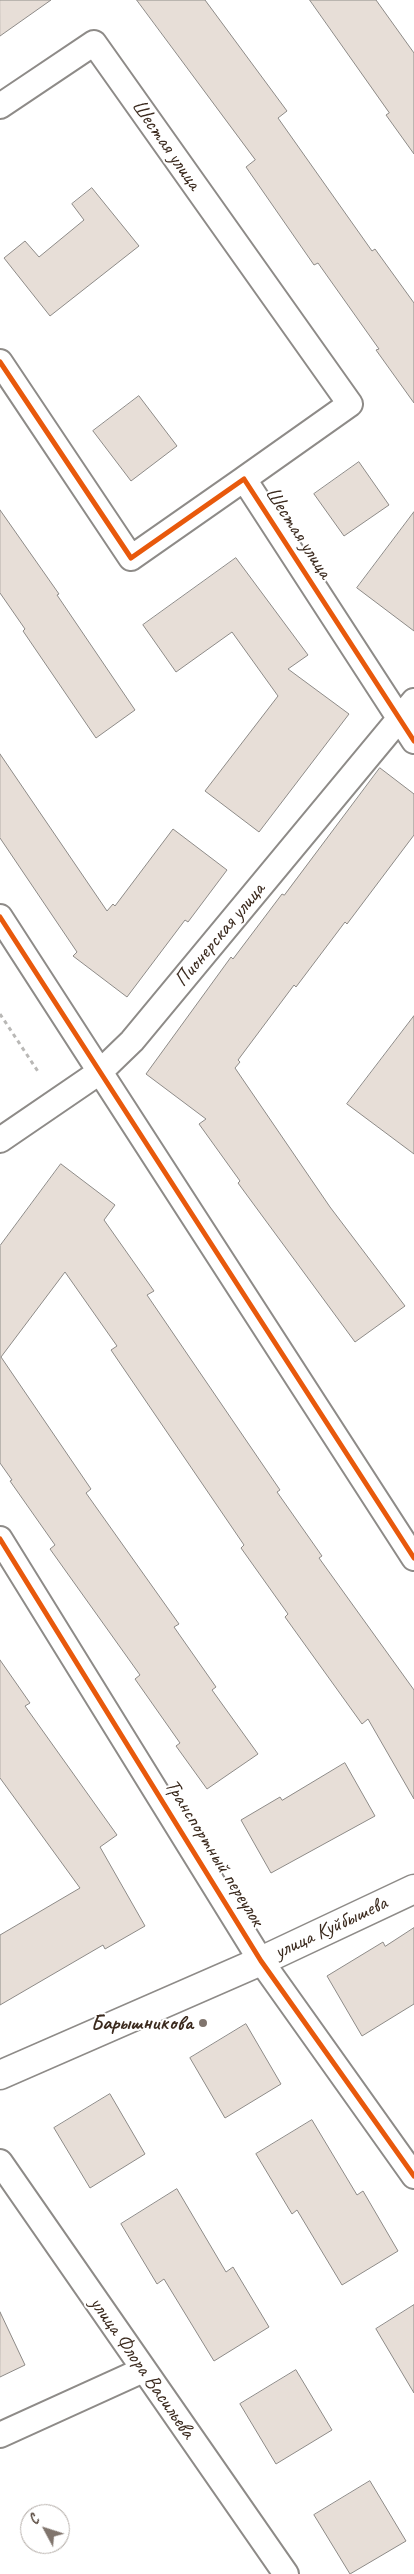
<!DOCTYPE html>
<html>
<head>
<meta charset="utf-8">
<style>
  body { margin:0 }
  #map { position:relative; width:414px; height:2574px; overflow:hidden; background:#fff; font-family:Caveat,sans-serif }
  canvas { display:block }
  .north { position:absolute; left:20px; top:2504px; width:50px; height:50px; box-sizing:border-box; background:#fff; border:1px solid #b1aaa5; border-radius:50%; rotate:310deg; font-size:14px; font-weight:700; line-height:20px; text-align:center; color:#3b2a1e }
  .north::after { content:''; display:block; margin:auto; width:18px; height:22px; background:#80756d; clip-path:polygon(50% 0,100% 100%,50% 72%,0 100%) }
</style>
</head>
<body>
<div id="map">
<canvas width="414" height="2574"></canvas>
<div class="north">С</div>
</div>
<script>
const context = document.querySelector('canvas').getContext('2d');
context.lineJoin = 'round';
function fill(path, color) {
  context.fillStyle = color;
  context.fill(path, 'evenodd');
}
function stroke(path, color, width, dash) {
  context.strokeStyle = color;
  context.lineWidth = width;
  context.lineCap = dash ? 'butt' : 'round';
  context.setLineDash(dash || []);
  context.stroke(path);
}
function label(font, color, halo, rows, align = 'center') {
  context.font = font + ' Caveat,sans-serif';
  context.lineWidth = 4;
  context.setLineDash([]);
  context.textBaseline = 'middle';
  context.strokeStyle = halo;
  context.fillStyle = color;
  for (const [text, x, y, turn = 0] of rows) {
    context.save();
    context.translate(x, y);
    context.rotate((+turn || 0) * Math.PI / 180);
    context.textAlign = isNaN(turn) ? turn : align;
    if (halo) context.strokeText(text, 0, 0);
    context.fillText(text, 0, 0);
    context.restore();
  }
}
const building = new Path2D(`
  M0,0H51L0,36Z
  M137,0H205L287,111L278,118L372,251L375,249L414,303V403L376,350L379,349L318,263L314,265L246,167L255,160Z
  M310,0H376L414,53V154L386,115L389,113Z
  M92,188L139,246L50,316L4,258L25,241L39,257L84,220L72,204Z
  M139,396L177,446L131,481L93,431Z
  M359,462L389,505L344,536L314,494Z
  M0,510L59,594L57,595L135,710L96,738L23,631L25,629L0,593Z
  M414,512V631L357,588Z
  M236,558L308,655L288,669L349,714L259,832L205,791L278,696L232,632L176,672L143,625Z
  M0,754L107,911L113,904L115,906L173,829L227,870L188,922L185,920L127,997L73,956L77,952L0,838Z
  M380,768L414,794V835L347,924L345,922L296,987L294,985L238,1060L240,1062L235,1068L330,1207L405,1306L355,1342L238,1183L240,1181L199,1124L206,1119L146,1074L231,957L233,959L282,894L284,895Z
  M414,1016V1154L347,1104Z
  M61,1164L115,1205L104,1220L154,1291L147,1295L280,1490L277,1492L322,1556L319,1558L414,1690V1799L368,1719L362,1724L285,1617L288,1614L241,1548L244,1545L111,1350L117,1346L65,1272L1,1357L91,1489L86,1493L179,1624L174,1627L216,1687L212,1690L258,1754L207,1789L176,1746L180,1743L135,1679L140,1675L50,1549L55,1545L10,1481L12,1480L0,1463V1246Z
  M0,1660L30,1703L25,1706L117,1835L100,1847L145,1926L105,1949L103,1945L0,2005V1935L80,1888L0,1778Z
  M345,1763L375,1816L271,1873L241,1820L280,1797L282,1800Z
  M414,1928V2004L362,2036L327,1976L383,1942L385,1946Z
  M246,2024L281,2084L225,2118L190,2058Z
  M110,2094L145,2154L90,2188L54,2128Z
  M312,2120L357,2195L363,2191L398,2251L342,2285L297,2210L292,2214L256,2154Z
  M177,2189L226,2272L233,2267L269,2327L214,2361L164,2279L157,2284L121,2224Z
  M414,2305V2393L376,2329Z
  M0,2312L25,2365L0,2377Z
  M296,2370L332,2430L276,2464L240,2404Z
  M370,2481L406,2541L350,2574L314,2515Z`);
fill(building, '#e7ded7');
stroke(building, '#8e8b88', 1);
const street = new Path2D(`
  M0,106L94,43L350,404L244,479
  M0,362L131,558L244,479L414,741
  M0,917L414,1558
  M0,1140L101,1071L132,1041L414,701
  M0,1539L261,1961L414,2176
  M0,2162L286,2574
  M0,2435L143,2370`);
const secondary = new Path2D(`
  M0,2075L261,1961L414,1889`);
stroke(street, '#8e8b88', 28);
stroke(secondary, '#8e8b88', 31);
stroke(new Path2D(`
  M0,1014L39,1073`), '#b9b8b6', 3, [4, 4]);
stroke(street, '#fff', 24);
stroke(secondary, '#fff', 28);
stroke(new Path2D(`
  M0,362L131,558L244,479L414,741
  M0,917L414,1558
  M0,1539L261,1961L414,2176`), '#e8590c', 5);
for (const [x, y, r, color] of [
  [203,2023,5,"#80756d"]
]) {
  const dot = new Path2D();
  dot.arc(x, y, r, 0, 2 * Math.PI);
  context.fillStyle = color;
  context.fill(dot);
  stroke(dot, '#fff', 2);
}
label('21px', '#3b2a1e', '#fff', [
  ["Шестая улица",166,145,55],
  ["Шестая улица",298,533,57],
  ["Пионерская улица",220,935,-50],
  ["Транспортный переулок",214,1853,58],
  ["улица Куйбышева",331,1928,-25],
  ["улица Флора Васильева",142,2368,55]
]);
label('bold 21px', '#3b2a1e', '#fff', [
  ["Барышникова",193,2023]
], 'right');
</script>
</body>
</html>
